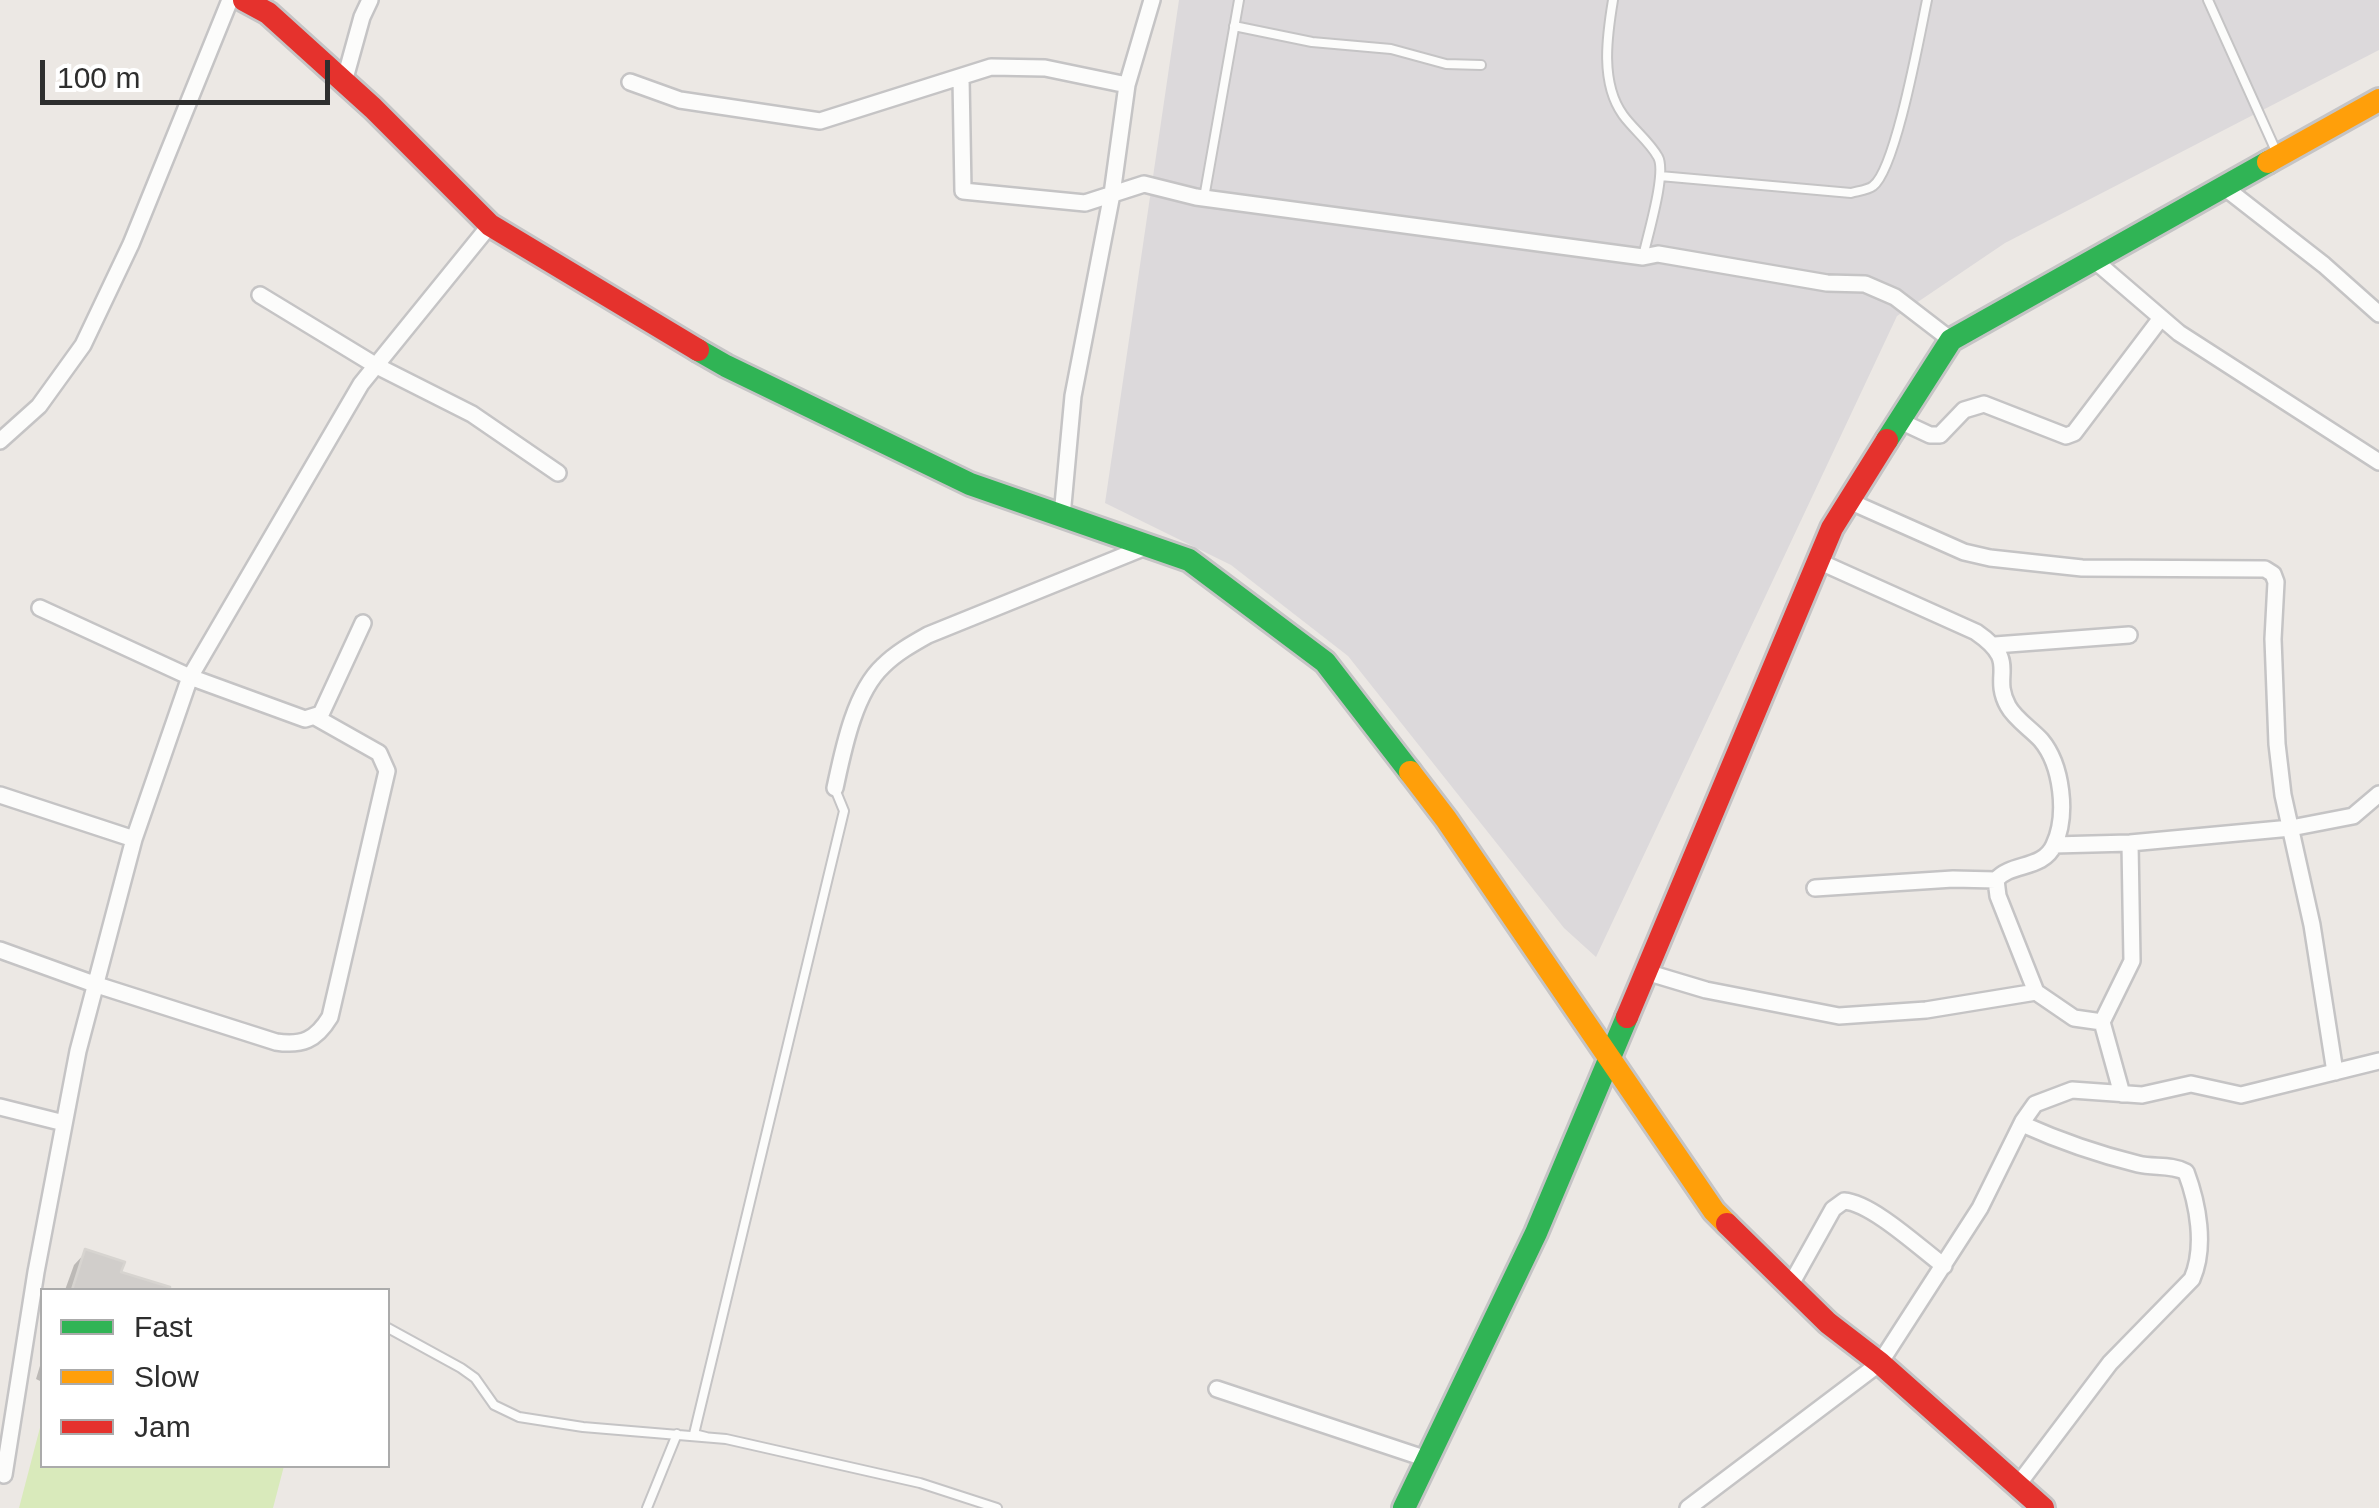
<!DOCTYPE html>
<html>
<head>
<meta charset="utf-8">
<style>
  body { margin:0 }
  #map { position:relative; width:2379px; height:1508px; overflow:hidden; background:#ece8e4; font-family:Helvetica,sans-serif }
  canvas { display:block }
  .legend { position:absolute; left:40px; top:1288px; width:350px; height:180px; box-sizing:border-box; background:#fff; border:2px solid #ababab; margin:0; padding:12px 18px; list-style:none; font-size:30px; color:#2e2e2e }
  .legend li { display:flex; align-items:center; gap:20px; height:50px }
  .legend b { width:50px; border:2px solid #ababab }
  .scale { position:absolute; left:40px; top:60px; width:290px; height:45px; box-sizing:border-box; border:5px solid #2e2e2e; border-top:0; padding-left:12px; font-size:30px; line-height:35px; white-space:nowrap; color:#2e2e2e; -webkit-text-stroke:8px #fff; paint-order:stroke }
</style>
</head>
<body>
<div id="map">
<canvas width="2379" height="1508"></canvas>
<ul class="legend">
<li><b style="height:12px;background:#30b455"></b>Fast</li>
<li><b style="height:12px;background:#ff9f0a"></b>Slow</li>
<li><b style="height:12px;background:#e5322d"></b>Jam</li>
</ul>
<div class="scale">100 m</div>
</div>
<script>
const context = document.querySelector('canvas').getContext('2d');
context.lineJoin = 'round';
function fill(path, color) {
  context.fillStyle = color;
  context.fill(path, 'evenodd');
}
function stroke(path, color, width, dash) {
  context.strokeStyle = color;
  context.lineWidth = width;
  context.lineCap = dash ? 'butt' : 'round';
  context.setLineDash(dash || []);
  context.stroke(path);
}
fill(new Path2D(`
  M1179,0H2379V50L2005,243L1897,316L1596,957L1564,928L1348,656L1231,565L1105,503Z`), '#dcd9db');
fill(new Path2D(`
  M42,1420V1466H284L273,1508H19Z`), '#d9eabb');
fill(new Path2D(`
  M86,1252L118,1273L171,1290H65L74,1265Z
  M42,1359V1382L36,1379Z`), '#0003');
const building = new Path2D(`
  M85,1249L125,1262L121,1272L170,1287V1290H72Z`);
fill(building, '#d1cecb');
stroke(building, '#d7d4d0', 2.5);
const lane = new Path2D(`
  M1613,0C1607,36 1600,83 1623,115C1633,129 1650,142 1658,157C1667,173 1647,237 1643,257
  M2208,0L2276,151
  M1234,26L1312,42L1391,49L1446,64L1481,65
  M1660,176L1851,193C1858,191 1868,190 1873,186C1896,169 1920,33 1927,0
  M1204,198L1239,0
  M388,1328L461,1368L475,1378L494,1405L519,1417L583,1427L726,1439L920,1483L997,1508
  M706,1437L694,1434L844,811L835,789
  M647,1508L677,1434`);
const street = new Path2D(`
  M961,78L963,191L1085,203L1144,184L1196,197L1643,257L1658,254L1827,283L1865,284L1895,297L1951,340
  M344,82L362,17L370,0
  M630,82L680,100L820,121L991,67L1045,68L1127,85
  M2224,187L2324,265L2379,314
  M2094,260L2179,333L2379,462
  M260,295L375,365L472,414L558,473
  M1900,421L1930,435H1940L1964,410L1984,404L2066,436L2074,433L2161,318
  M0,441L39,406L83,345L131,244L230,0
  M1849,501L1964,552L1990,558L2082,568L2265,569L2273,574L2276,582L2273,639L2277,744L2283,795L2312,925L2335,1072
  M1062,516L1073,396L1112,194L1127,85L1152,0
  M1818,561L1976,632C2021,663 1990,673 2008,706C2015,719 2031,729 2041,740C2062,765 2068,815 2054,845C2043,870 2011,862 1996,880L1998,896L2036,992L2074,1018L2102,1022L2122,1094
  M40,608L190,677L305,719L321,714L363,623
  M1995,645L2129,635
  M835,788C843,751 854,693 883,666C896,653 912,644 928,635L1148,546
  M0,795L134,839
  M2054,845L2130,843L2291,828L2353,816L2379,794
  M1815,888L1953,879L1996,880
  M0,950L94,984L276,1042C302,1046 316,1040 330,1017L387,771L379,753L317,718
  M1646,972L1706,990L1839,1016L1926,1010L2036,992
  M2102,1022L2132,961L2130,843
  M0,1107L64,1123
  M1790,1286L1833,1209L1844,1201C1872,1203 1920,1248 1944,1266
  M1217,1389L1427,1459
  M4,1475L36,1272L78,1051L134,839L190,677L361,384L490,225
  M2017,1486L2110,1363L2192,1279C2206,1247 2198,1204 2186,1172C2171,1164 2154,1168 2138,1164C2097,1154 2060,1141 2022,1124
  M1688,1508L1880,1363L1980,1208L2023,1121L2035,1104L2072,1090L2142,1095L2191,1084L2241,1095L2379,1061`);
const fast = new Path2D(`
  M698,350L726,366L970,484L1189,560L1325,662L1410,772
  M1887,440L1951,340L2268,162
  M1404,1508L1536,1233L1627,1017`);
const slow = new Path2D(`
  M2268,162L2379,100
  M1410,772L1446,819L1714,1211L1727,1224`);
const jam = new Path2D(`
  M244,0L268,13L373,108L490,225L698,350
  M1627,1017L1832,528L1887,440
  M1727,1224L1828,1323L1880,1363L2043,1508`);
stroke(lane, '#c5c4c5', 12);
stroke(street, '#c5c4c5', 20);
stroke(fast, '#c5c4c5', 28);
stroke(slow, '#c5c4c5', 28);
stroke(jam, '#c5c4c5', 28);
stroke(lane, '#fcfcfb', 8);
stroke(street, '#fcfcfb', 15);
stroke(fast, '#30b455', 22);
stroke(slow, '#ff9f0a', 22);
stroke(jam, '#e5322d', 22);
</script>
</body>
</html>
